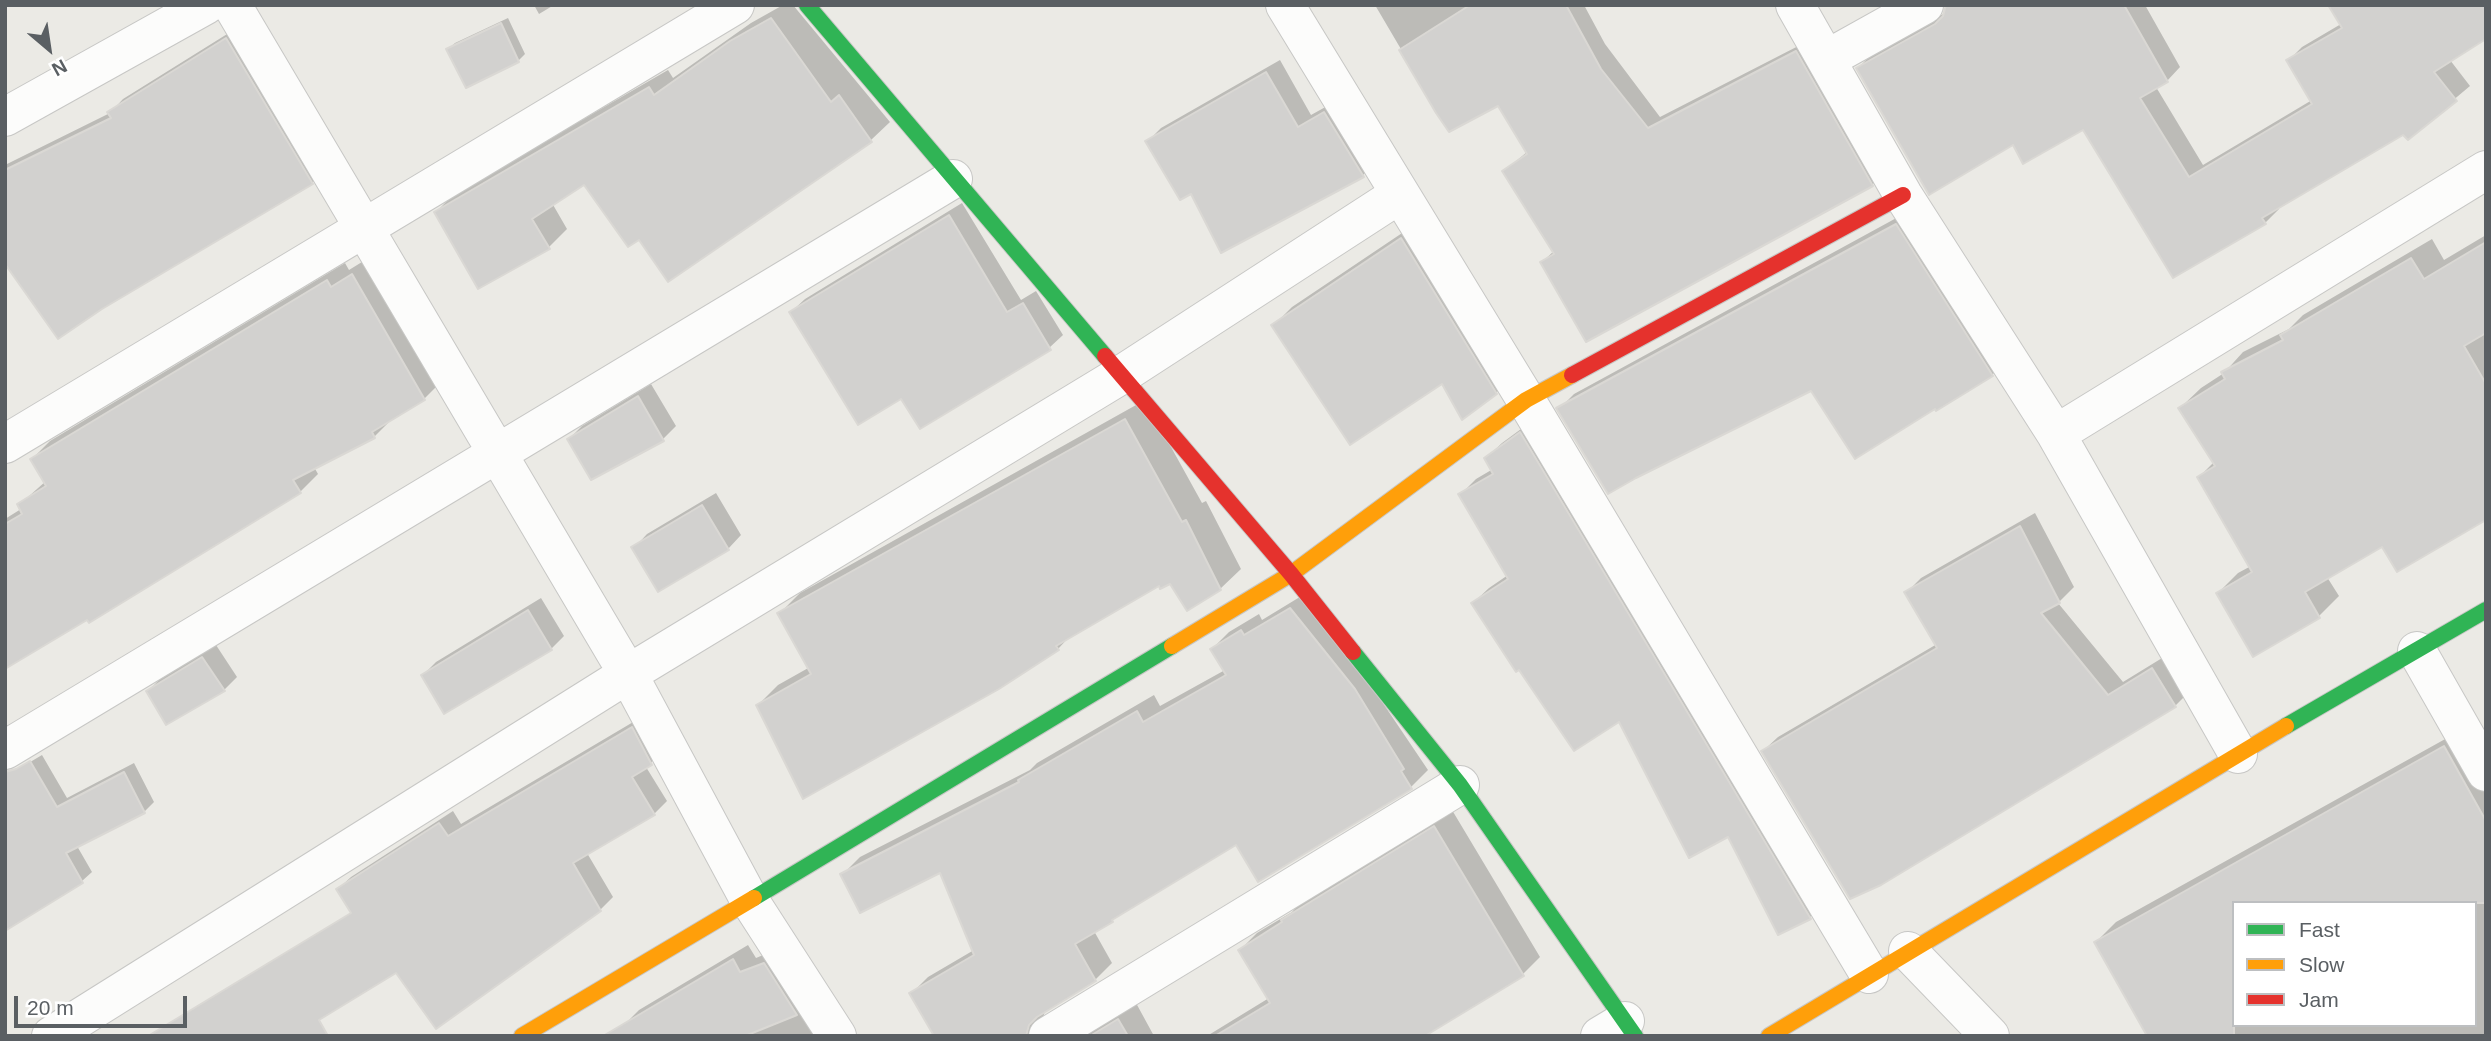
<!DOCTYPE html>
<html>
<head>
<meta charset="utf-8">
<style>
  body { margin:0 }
  #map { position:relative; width:2491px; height:1041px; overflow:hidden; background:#ebeae5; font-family:Arial,sans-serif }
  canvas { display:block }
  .frame { position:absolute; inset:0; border:7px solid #5a5f63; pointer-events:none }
  .legend { position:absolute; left:2232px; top:901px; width:245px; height:126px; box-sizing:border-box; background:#fff; border:2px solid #bdbfc1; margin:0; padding:9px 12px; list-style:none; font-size:21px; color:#5a5f63 }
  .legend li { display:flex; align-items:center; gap:14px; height:35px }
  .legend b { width:35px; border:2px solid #bdbfc1 }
  .north { position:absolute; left:14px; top:14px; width:70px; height:70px; -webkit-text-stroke:5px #fff; paint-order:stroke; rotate:151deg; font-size:19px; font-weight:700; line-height:28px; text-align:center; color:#5a5f63 }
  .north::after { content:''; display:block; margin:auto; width:24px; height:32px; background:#5a5f63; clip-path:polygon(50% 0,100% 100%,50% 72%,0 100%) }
  .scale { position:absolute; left:14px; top:996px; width:173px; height:32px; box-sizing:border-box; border:4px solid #5a5f63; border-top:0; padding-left:9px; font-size:21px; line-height:24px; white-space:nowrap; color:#5a5f63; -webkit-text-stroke:5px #fff; paint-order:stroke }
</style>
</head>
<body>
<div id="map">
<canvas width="2491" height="1041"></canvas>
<div class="frame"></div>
<ul class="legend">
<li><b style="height:9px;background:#30b455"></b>Fast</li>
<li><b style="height:9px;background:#ff9f0a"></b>Slow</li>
<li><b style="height:9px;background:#e5322d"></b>Jam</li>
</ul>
<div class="north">N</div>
<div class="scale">20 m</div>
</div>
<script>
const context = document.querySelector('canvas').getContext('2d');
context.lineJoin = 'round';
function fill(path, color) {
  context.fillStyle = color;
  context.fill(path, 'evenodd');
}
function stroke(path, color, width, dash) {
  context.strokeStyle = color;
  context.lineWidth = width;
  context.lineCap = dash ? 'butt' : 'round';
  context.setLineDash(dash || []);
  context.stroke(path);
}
fill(new Path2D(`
  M534,5H554L539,14Z
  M783,5H793L890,122L871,140L669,279L640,238L584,182L552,203L567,229L549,247L436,212L454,194L668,70L673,78L751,23Z
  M1375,5H1584L1605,44L1660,117L1808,41L1884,173L1872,185L1542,262L1554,251L1504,171L1527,152L1498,103L1438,112Z
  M1947,5H2145L2180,67L2167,81L2156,87L2203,165L2312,100L2288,61L2302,47L2341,24L2450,60L2470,86L2408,138L2404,132L2278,207L2279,209L2265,223L2083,128L2013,143L1858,68L1872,54L1945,13Z
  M508,18L525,54L518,61L448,49L455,43Z
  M240,26L325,170L312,183L5,261V165L110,113L123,99Z
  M1280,60L1311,115L1338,100L1376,162L1363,175L1222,251L1191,192L1148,141L1161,128Z
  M962,203L1021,300L1036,291L1063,335L1049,348L901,396L791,312L805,299Z
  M1911,210L2007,360L1992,375L1935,407L1812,389L1559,409L1574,394Z
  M1420,221L1514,375L1496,393L1442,382L1274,325L1292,307Z
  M2486,235V518L2383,545L2327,577L2339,596L2319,616L2218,593L2238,573L2251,566L2199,477L2214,462L2180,408L2201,388L2224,373L2243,352L2289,329L2303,315L2432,239L2444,260Z
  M370,257L442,381L424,399L393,418L374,437L314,467L318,474L300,492L89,621L87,618L5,667V519L21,509L19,505L46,481L32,459L50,441L345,263L349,270Z
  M651,384L676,426L663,439H569L582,426Z
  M1145,400L1202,503L1206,501L1241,569L1220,589L1171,582L1159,583L1071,635L1058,649L758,705L778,685L810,667L780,613L800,593Z
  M1536,418L1825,902L1810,917L1619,719L1473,603L1489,588L1508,575L1461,494L1476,479L1493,469L1486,458L1502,443Z
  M716,493L741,535L728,549L634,548L647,534Z
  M2035,513L2074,587L2058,603L2123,682L2167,655L2189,692L2175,706L1763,751L1778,737L1937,644L1907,592L1921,578Z
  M1308,592L1428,770L1411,787L1236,842L1094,931L1112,963L1095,980L1045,1011L1043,1018L1052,1036H936L911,994L928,977L974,950L941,870L843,874L860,857L1030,770L1037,763L1154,695L1160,706L1225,670L1212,649L1229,632L1259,614L1262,620Z
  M541,598L564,636L551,649L423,675L436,662Z
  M216,645L237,677L224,690L148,691L161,678Z
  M645,715L664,751L646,767L667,801L654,814L587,853L613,897L600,910L338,889L351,877L453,811L461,824Z
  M2465,728L2486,762V1036H2149L2096,942L2116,922ZM2234,903H2475V1025H2234Z
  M42,755L67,798L134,763L154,802L144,812L77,846L92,872L82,881L5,777Z
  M1452,810L1540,957L1523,974L1421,1036H1207L1269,998L1240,950L1257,933L1292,912L1300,903Z
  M748,945L756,958L780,948L837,1036H630L624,1025L639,1010Z
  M1136,1003L1154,1036H1082Z`), '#0003');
const building = new Path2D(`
  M1470,5H1566L1601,69L1648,128L1796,51L1873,186L1586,342L1540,262L1554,254L1502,171L1527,154L1498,106L1449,132L1436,113L1399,50Z
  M1946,5H2124L2168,82L2140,98L2189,177L2312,104L2286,60L2342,28L2328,5H2486V39L2434,72L2457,101L2408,140L2403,135L2262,218L2266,224L2173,278L2083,130L2023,164L2013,145L1929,195L1856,68L1935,24L1943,16Z
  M771,18L831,102L839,95L872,142L668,282L639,240L628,247L584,185L532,219L550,249L478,289L434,212L649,87L654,95L730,41Z
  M501,23L519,62L466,88L446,49Z
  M226,38L313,184L102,309L58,339L5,264V170L111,118L107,112Z
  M1266,72L1298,127L1324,112L1364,177L1221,253L1191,194L1180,200L1145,141Z
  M949,215L1007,312L1023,303L1051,350L920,429L901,399L858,425L789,312Z
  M1896,224L1993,376L1936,411L1935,409L1855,459L1811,391L1636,478L1608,494L1556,408Z
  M1401,238L1497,394L1462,420L1442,384L1350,445L1271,325Z
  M2486,242V333L2464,346L2486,384V520L2397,572L2382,547L2305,592L2320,618L2253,657L2216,593L2252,572L2197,477L2215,466L2178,408L2225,379L2221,372L2283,340L2280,335L2411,258L2424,279Z
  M352,274L425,400L372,432L375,438L293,480L301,493L89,623L87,620L5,669V524L22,514L17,504L46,486L30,459L327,280L331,287Z
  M638,396L664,441L591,480L567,439Z
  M1125,419L1182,522L1186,520L1221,590L1187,611L1170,584L1160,589L1159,586L1056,646L1059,650L999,689L803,799L756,705L811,674L777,613Z
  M1520,432L1811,919L1778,935L1728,837L1689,858L1619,722L1574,751L1519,670L1516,672L1471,603L1508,579L1458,494L1493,474L1484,458Z
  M702,505L729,550L658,592L631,547Z
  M2020,526L2060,603L2041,613L2108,695L2152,668L2176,707L1881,885L1850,899L1761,751L1937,648L1904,592Z
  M1290,608L1355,689L1404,769L1401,771L1412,789L1258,882L1236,845L1112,920L1113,922L1075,944L1096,981L1037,1017L1029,1025L1026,1036H934L909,993L974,955L940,873L860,913L840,874L1019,782L1018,780L1137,711L1143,722L1226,675L1210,649L1241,630L1244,635Z
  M528,610L552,650L444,714L421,675Z
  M202,657L225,691L166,725L146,691Z
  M632,727L652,765L632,777L655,815L573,863L601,911L436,1029L396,973L319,1020L328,1036H148L351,913L336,889L439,823L448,836Z
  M2444,746L2486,821V903H2234V1036H2147L2094,942Z
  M30,761L57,807L124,772L145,813L66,853L83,883L5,931V772L16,769Z
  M1434,826L1524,976L1425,1036H1215L1270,1003L1238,950L1282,922L1281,920Z
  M733,959L740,972L764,963L797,1015L745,1036H603Z
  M1118,1019L1128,1036H1090Z`);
fill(building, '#d2d1cf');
stroke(building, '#dad8d4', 2);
const street = new Path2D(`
  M232,5L628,674L750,901L837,1036
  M1285,5L1526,400L1869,974
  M1795,5L1903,195L2056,434L2238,754
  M1827,59L1924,5
  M5,117L206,5
  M2056,434L2486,170
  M5,444L735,5
  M2417,651L2486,772
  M5,750L953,179
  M1908,951L1990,1036
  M51,1036L628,674L1121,375L1400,194
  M1048,1036L1460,785
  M1600,1036L1625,1021`);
const fast = new Path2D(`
  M807,5L1105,356
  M1353,652L1460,785L1635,1036
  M2286,726L2486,610
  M754,898L1172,646`);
const slow = new Path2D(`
  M1172,646L1291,574L1526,400L1572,375
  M522,1036L754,898
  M1769,1036L2286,726`);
const jam = new Path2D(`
  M1105,356L1291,574L1353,652
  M1572,375L1903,195`);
stroke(street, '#c7c7c5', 40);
stroke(fast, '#c7c7c5', 18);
stroke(slow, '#c7c7c5', 18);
stroke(jam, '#c7c7c5', 18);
stroke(street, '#fcfcfb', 38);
stroke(fast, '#30b455', 16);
stroke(slow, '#ff9f0a', 16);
stroke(jam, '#e5322d', 16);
</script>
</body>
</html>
